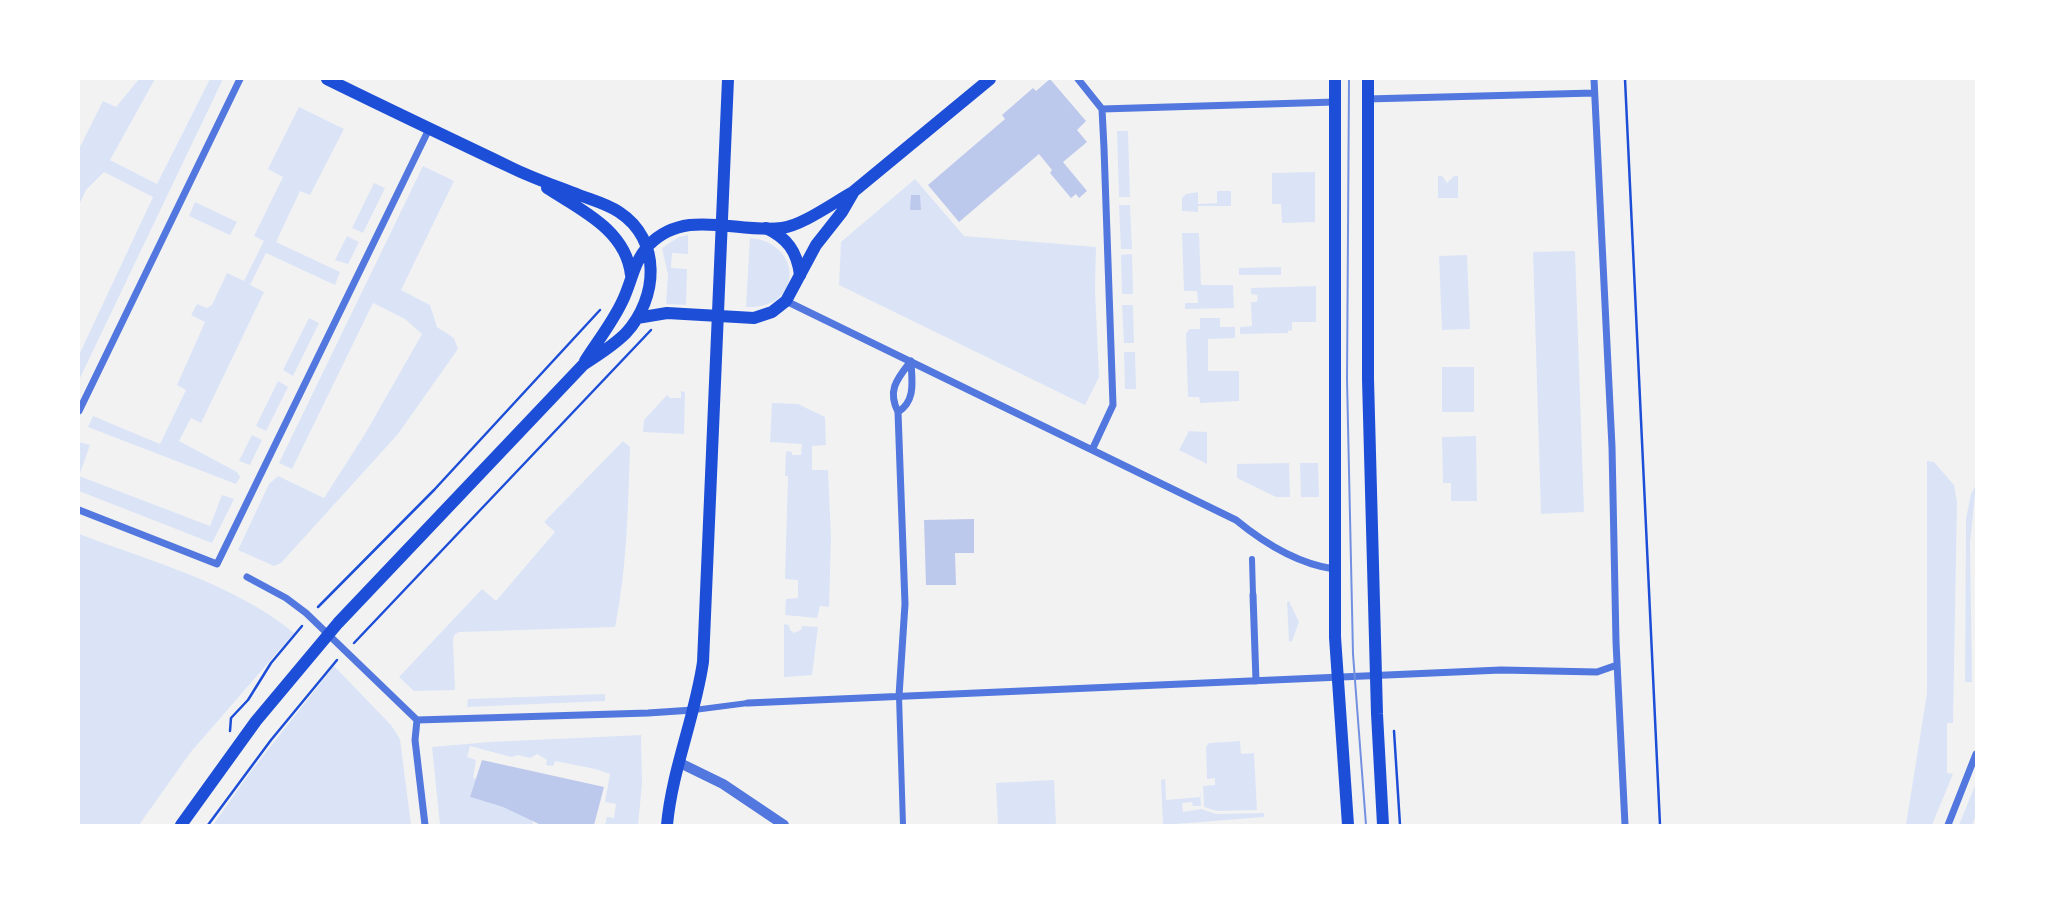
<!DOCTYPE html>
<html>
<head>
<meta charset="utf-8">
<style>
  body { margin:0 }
  #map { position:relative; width:2055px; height:904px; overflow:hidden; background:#f2f2f2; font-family:"Golos Text",sans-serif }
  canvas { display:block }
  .frame { position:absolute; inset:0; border:80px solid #fff; pointer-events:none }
</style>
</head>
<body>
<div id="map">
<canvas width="2055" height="904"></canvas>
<div class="frame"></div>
</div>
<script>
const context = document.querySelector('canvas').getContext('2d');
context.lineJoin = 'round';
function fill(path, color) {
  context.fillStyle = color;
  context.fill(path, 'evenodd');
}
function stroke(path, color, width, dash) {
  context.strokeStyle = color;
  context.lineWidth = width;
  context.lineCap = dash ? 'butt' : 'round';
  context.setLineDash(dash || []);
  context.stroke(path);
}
fill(new Path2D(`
  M139,79H155L110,160L157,184L210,79H223L79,380V355L153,197L104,172L86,190L79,205V149L103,101L116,107Z
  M299,107L344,129L310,195L300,191L276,242L340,272L335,285L266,253L250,285L264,292L201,423L191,418L179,441L237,472L240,477L236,484L88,427L93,416L160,444L186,390L177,385L205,322L191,315L197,304L207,308L212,305L227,273L244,281L264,241L254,236L283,177L268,169Z
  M1117,131H1128L1130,197H1119Z
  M423,166L454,181L401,290L430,305L437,327L454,338L458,349L398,434L281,563L274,566L238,550L269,484L278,476L324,498L365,434L422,334L405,319L373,303L292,469L279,463Z
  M1315,172V222L1282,223L1281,204H1272V173Z
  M1438,176H1442L1447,183L1454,176H1458V198H1438Z
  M915,179L964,236L1096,247L1095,290L1099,377L1085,405L839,285L841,242Z
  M374,183L385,188L363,233L352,228Z
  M1217,191H1231V206H1198V212L1182,211V198L1186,194L1198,192V204L1217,203Z
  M195,202L237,222L230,235L189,216Z
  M1119,205H1130L1132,249H1121Z
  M1182,233H1199L1201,285H1233L1234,308L1185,309V303H1198L1197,291H1184Z
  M688,235V254L672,253L671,268L687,269L686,305L666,304L668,275L662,248L679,237Z
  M347,236L359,242L348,264L335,260Z
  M750,238C804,243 803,310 746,307Z
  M1575,251L1584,512L1541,514L1533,252Z
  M1132,254L1133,294H1122L1121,255Z
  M1467,255L1470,329L1442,330L1439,256Z
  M1281,267V275H1239V268Z
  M1316,286V322H1292V330L1288,331V333L1240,334V327L1252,326L1251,302H1257L1258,295L1251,294V288Z
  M1122,305H1133L1134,343H1124Z
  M309,318L319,323L293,376L283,370Z
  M1200,318H1220V327H1235V338L1208,339V371H1239V401L1200,403L1199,397H1188L1186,333L1190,329H1200Z
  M1124,352H1135L1136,389H1125Z
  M1442,367H1474V412H1442Z
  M278,381L288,387L266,431L256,426Z
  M681,391L685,392L684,434L643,432L644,420L667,395L670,398H681Z
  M772,403L798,404L825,417L826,445L812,446V470H828L831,538L829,607L820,606L817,618L785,615L786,599L798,598V580L785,579L788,476H785L786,451L792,452V455H801L802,444L770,442Z
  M1189,431L1207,432V464L1179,450Z
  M252,435L262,440L250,465L239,461Z
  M1476,436L1477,501H1451V483H1443L1442,437Z
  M623,441L630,447C628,508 627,568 615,627L459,632L454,635L453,640L455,690L414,691L399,677L482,589L496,601L555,532L544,522Z
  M79,442L90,445L79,476L210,526L222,495L234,499L212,543L79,491Z
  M1927,461L1934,462L1954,485L1957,502L1953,723H1947V773L1953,774L1932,825H1906L1927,693Z
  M1289,463L1290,497H1276L1237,478V464Z
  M1300,463H1318L1319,497H1301Z
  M1976,485L1970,543L1972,682H1965L1966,519L1971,494Z
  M79,534C150,561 235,584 294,633L190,753L139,825H79Z
  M1289,601L1299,622L1292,641L1289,642L1287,602Z
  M784,624L789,625L790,630L794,633L801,630L802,626L818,627L812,675L784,677Z
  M334,666L391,725L400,739L411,825H213L248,775Z
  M605,694V701L467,707L468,699Z
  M641,735L642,784L638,825H605L607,817L614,818L616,804L605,802L610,774L595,769L555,761L553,766L546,765L547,760L537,754L530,758L518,755L511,757L470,746L467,757L476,760L473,778L477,779L470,797L503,807L532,820L533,825H440L432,747L490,742Z
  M1240,741L1241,754L1254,753L1257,810L1217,811L1204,807L1203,786L1215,785V778L1207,779L1206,747L1209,743Z
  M1165,779L1166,800L1200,797V787L1201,806H1193L1192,802L1182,803L1183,812L1201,809L1216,814L1264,813V817L1163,825L1161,780Z
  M1054,780L1056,825H998L996,783Z
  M1976,783V815L1972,825H1959Z`), '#dbe4f7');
fill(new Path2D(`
  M1050,79L1086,121L1077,130L1087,142L1063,162L1087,191L1079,198L1076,194L1071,198L1050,173L1052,170L1039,154L959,222L928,185L1005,119L1002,115L1033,88L1036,91Z
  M911,195H920L921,210H910Z
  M974,519V553H955L956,585H926L924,520Z
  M482,760L604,787L594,825H541L503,807L470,797Z`), '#bdc9ec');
stroke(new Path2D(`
  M1625,79L1660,825
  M318,607L434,490L600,310
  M354,643L651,330
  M230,731L231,718L248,700L271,663L302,626
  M1394,731L1400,825
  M208,825L271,740L337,660`), '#1d4ed8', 2.5);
stroke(new Path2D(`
  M1252,559L1253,595
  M899,696L903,825
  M694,710L748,703`), '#5277de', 6);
stroke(new Path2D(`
  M1078,79L1102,109L1104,148L1113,405L1092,450
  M1594,79L1612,447L1616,642L1625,825
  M1367,99L1594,93
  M1102,109L1335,102
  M786,301L1236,520C1264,543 1299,564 1334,569
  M79,411L240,79
  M898,412C916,401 912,381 911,362
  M79,510L217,564L429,129
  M247,577L286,598L306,613L417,720
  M1253,595L1256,681
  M899,696L905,604L898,412C887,390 897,379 911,361
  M748,703L1501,670L1597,672L1617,665
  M417,720L648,713L693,710
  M417,720L415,740L425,825
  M1948,825L1976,754`), '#5277de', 7);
stroke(new Path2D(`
  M680,763L723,784L784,825`), '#5277de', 10);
stroke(new Path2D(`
  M766,228C787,238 797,251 800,275
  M667,825C672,770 695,717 703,662L728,79`), '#1d4ed8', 12);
stroke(new Path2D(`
  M1335,79V637L1348,825
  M1368,79V379L1377,714L1383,825
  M547,188C581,210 626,230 631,275
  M637,318L667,313L754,318L772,312L786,301L816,245L842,212L853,193
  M585,361C597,342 612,323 622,302C632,282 633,262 649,245C686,207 737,234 782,228C803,225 833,203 853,192L990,79
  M181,825L256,721L338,623L583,365C598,355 613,346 626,333C658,298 662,240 619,212C607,204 592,200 579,195C556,186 532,178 510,167C449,138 388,109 327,79`), '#1d4ed8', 12);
stroke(new Path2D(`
  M1349,79L1347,379L1353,654L1366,825`), '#7290e2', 2);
</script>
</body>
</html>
